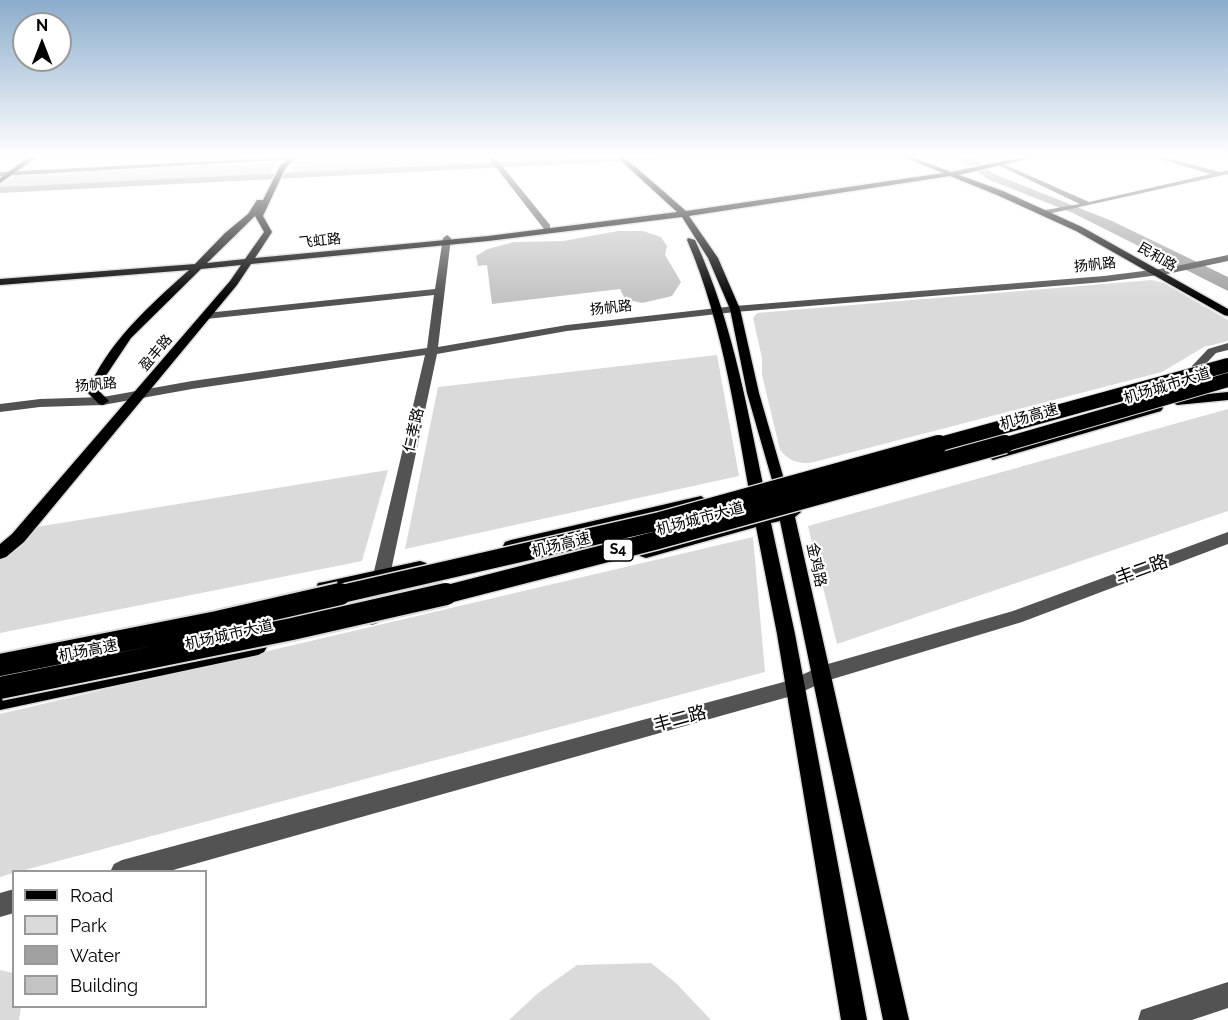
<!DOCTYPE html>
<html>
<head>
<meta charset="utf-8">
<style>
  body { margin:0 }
  #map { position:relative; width:1228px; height:1020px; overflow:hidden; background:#fff; font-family:Raleway,sans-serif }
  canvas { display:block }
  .legend { position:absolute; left:12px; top:870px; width:195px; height:138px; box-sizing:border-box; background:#fff; border:2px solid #999; margin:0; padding:8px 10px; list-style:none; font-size:18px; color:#000 }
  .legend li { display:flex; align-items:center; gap:12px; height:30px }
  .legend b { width:30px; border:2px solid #999 }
  .north { position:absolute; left:12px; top:12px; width:60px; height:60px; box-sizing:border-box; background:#fff; border:2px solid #999; border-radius:50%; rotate:0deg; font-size:16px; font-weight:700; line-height:24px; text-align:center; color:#000 }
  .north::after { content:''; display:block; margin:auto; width:21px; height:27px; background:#000; clip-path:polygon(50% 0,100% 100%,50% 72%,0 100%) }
</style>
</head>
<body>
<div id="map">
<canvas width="1228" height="1020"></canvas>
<ul class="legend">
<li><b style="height:8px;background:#000"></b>Road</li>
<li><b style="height:16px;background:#dadada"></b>Park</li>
<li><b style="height:16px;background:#a1a1a1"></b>Water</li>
<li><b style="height:16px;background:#c3c3c3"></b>Building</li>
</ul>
<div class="north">N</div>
</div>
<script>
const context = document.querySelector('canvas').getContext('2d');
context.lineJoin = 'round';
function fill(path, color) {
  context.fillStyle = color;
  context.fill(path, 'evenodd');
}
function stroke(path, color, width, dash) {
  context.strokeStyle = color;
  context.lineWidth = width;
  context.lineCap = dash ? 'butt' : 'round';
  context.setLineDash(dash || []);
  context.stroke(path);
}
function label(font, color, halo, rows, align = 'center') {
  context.font = font + ' Raleway,"Noto Sans SC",sans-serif';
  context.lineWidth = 4.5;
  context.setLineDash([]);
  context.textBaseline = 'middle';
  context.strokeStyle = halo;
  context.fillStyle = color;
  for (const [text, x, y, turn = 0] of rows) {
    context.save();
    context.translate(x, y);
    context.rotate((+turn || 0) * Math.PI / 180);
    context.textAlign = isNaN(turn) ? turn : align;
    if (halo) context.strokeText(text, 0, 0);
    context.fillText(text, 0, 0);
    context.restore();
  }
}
fill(new Path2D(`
  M371,157H484L488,163L290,173L294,162Z
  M277,162L270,174L0,187V184L17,175Z
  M1152,280L1164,283L1228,320V341L1204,347L1162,372L810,463C797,463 789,461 780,450L762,375V358L753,318L757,313Z
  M717,355L739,476L405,549L438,387Z
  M1228,409V511L837,644L808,526Z
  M388,470L362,561L0,633V560L30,528Z
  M753,537L765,672L21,871L14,872L13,873L0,877V714Z
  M651,963L676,983L711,1020H509L538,993L577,965Z
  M0,970L13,973L14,1006L21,1007L19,1020H0Z`), '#dadada');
fill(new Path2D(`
  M606,157H705L0,193V187Z
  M955,157H972L994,174L1112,221L1228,277V291L1073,213L990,180Z`), '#a1a1a1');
fill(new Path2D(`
  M618,231H643L661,237L667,246L665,255L681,282L672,296L642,303L625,299L620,289L492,304L487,265L478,266L476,256L488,249L514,242L563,241Z`), '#c3c3c3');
const major = new Path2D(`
  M29,157H37L0,183V178Z
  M290,157H297L286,167L263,216L272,232L255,258L488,236L677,212L617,157H624L686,211L943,173L903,157H912L951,172L1023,157H1035L959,175L1003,191L1082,227L1228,309V316L1224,315L1076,231L997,195L950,176L689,216L718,258L740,309L759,393L792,507L798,508L801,512L795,517L909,1020H883L780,521L771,523L795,634L867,1020H841L777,634L756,527L646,558L640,556L638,552L640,548L646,546L754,517C736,424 725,328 687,240L688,238L695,240C735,326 749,421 769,513L778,511L772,480L747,393L730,309L708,258L682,217L488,241L251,264L237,285L24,542L6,557L0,559V544L12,534L230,281L241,265L201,269L131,338L107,374L99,391L109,401L103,405L99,404L87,392C108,342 149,306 189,270L0,285V279L195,264L225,233L248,214L257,200H263L280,166ZM255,216L264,232L245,259L207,263Z
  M1228,392V400L1177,405L1171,401L1177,397Z
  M1157,404L1161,405L1163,408L1161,411L993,460L986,456L988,453Z
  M701,496L708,501L706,505L511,552L505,550L503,546L505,542L511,540Z
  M420,561L426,563L428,567L426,571L324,594L318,593L316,588L318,583L324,582Z
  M258,639L264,642L267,647L264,652L258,655L0,710V692Z`);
stroke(major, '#dbdbdb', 3);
fill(new Path2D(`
  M289,157H333L0,176V172Z
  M488,157H495L550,225V229H544Z
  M1153,157H1164L1220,172L1228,170V174L1048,214H1045V210L1080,204L996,164L1001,163L1089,202L1211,174Z
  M447,235L451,238L438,347L567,325L735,306L1104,276L1167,268L1228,255V261L1167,274L1104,282L735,312L567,331L437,354L381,618L378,623L372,625L366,623L363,618L425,355L192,389L103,405L40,407L0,412V404L40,399L103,397L192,381L427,348L434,295L206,319L201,316L206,313L435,289L443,238Z
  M1228,343V350L1216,353L1200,370H1192V366L1208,349Z
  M1228,532V544L1022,622L826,681L795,695L166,872H110L114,864L122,860L791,680L821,666L1013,611Z
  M14,889V913L0,917V893Z
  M1228,982V1008L1192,1020H1138L1141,1010Z`), '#535353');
fill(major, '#000');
const highwayBridgeFar2 = new Path2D(`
  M933,446L1228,365
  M1000,446L1228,380`);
const highwayBridgeFar1 = new Path2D(`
  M333,596L660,521L939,444
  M440,596L658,540L1005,444`);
const highwayBridge = new Path2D(`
  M0,665L217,622L340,594
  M0,688L292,629L446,594`);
stroke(highwayBridgeFar2, '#dbdbdb', 16, []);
stroke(highwayBridgeFar1, '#dbdbdb', 21, []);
stroke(highwayBridge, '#dbdbdb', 26, []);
stroke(highwayBridgeFar2, '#000', 14);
stroke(highwayBridgeFar1, '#000', 18);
stroke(highwayBridge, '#000', 22);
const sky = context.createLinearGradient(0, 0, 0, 300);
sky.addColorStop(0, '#8baccc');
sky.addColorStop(0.52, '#fff');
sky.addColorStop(1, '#ffffff00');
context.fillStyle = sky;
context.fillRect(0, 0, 1228, 300);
label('14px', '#000', '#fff', [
  ["飞虹路",320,241,-6],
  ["民和路",1157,257,30],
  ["扬帆路",1095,265,-6],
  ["扬帆路",611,308,-6],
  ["盈丰路",156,353,-50],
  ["扬帆路",96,385,-5]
]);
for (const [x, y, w] of [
  [618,550,30]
]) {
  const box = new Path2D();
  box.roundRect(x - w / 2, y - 11, w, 22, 4.5);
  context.fillStyle = '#fff';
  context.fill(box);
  stroke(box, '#000', 1.5);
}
label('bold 14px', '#000', null, [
  ["S4",618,550]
]);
label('15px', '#000', '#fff', [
  ["机场城市大道",1167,386,-17],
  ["机场高速",1029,417,-16],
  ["仁孝路",414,430,-77],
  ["机场城市大道",700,519,-15],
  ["机场高速",561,545,-14],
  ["金鸡路",816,565,78],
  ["机场城市大道",229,635,-13],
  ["机场高速",88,651,-11]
]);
label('18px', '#000', '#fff', [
  ["丰二路",1142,570,-20],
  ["丰二路",680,719,-15]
]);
</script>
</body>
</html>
